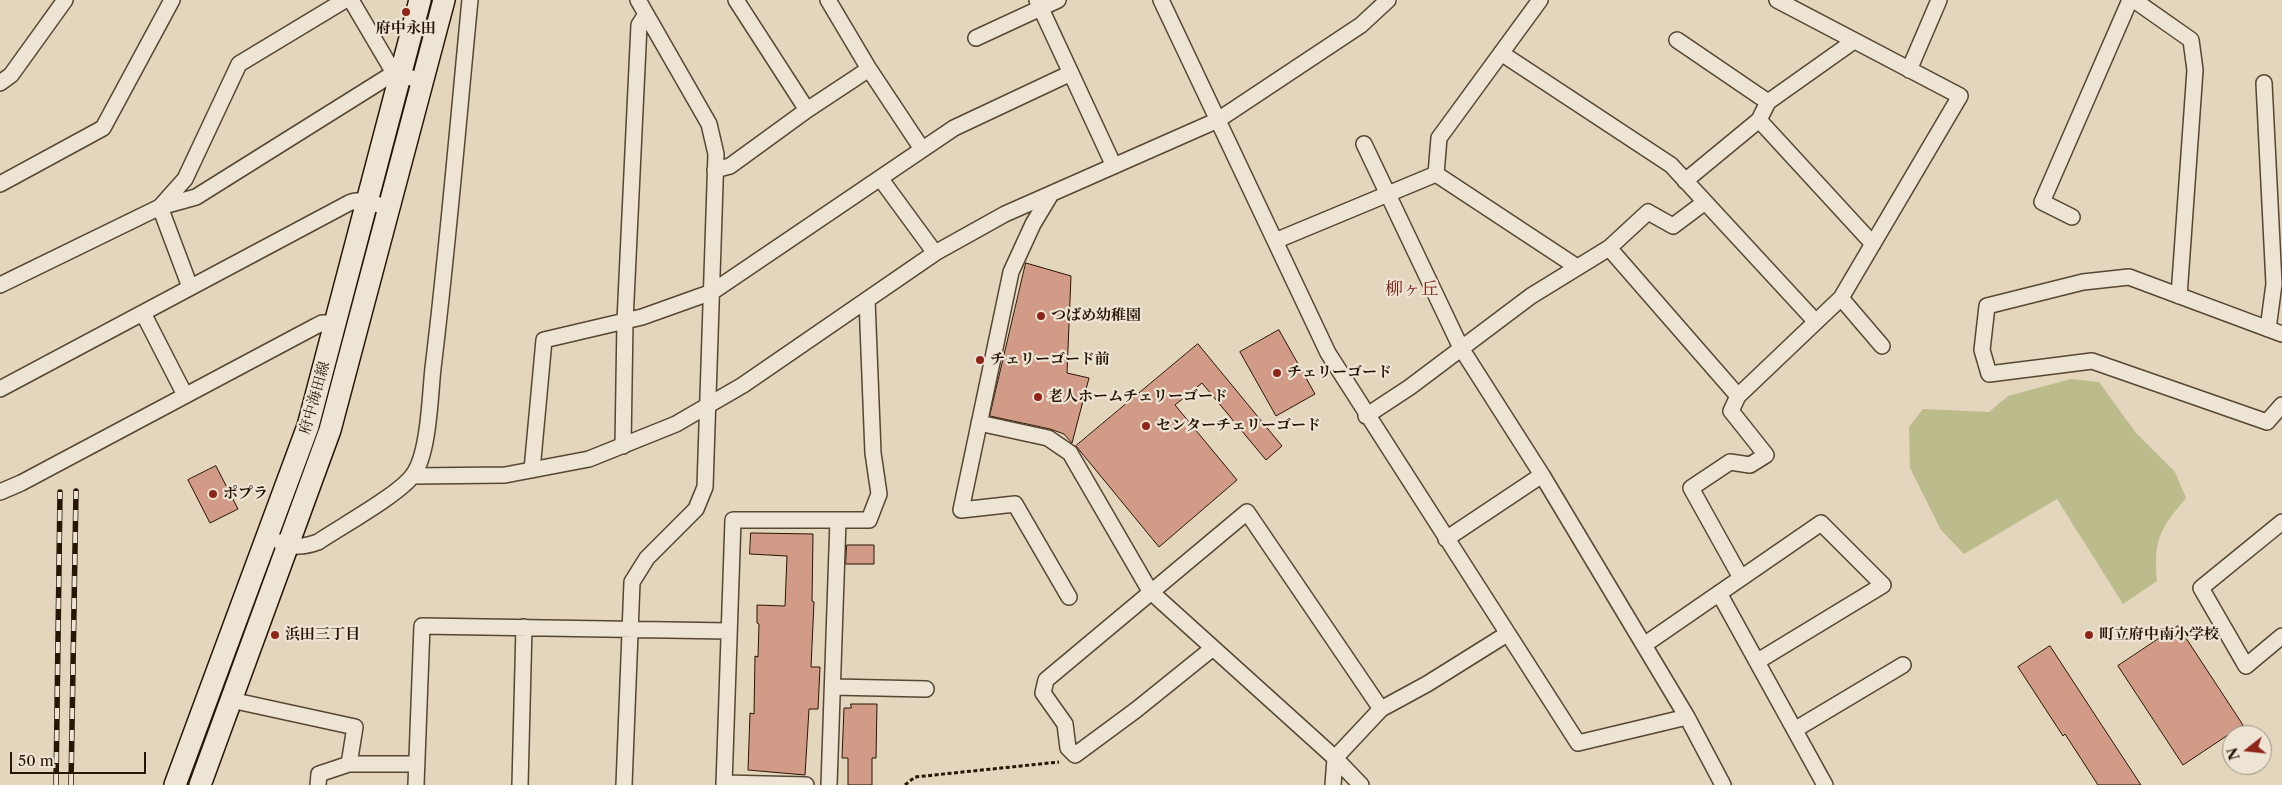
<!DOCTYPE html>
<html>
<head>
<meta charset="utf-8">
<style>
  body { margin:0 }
  #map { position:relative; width:2282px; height:785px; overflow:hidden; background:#e4d5bd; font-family:"Libre Caslon Text",serif }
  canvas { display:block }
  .north { position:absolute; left:2222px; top:725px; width:50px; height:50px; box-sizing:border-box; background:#ede4d4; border:1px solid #9e9281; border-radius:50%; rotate:254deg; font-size:14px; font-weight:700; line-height:20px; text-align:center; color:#271604 }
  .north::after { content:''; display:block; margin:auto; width:18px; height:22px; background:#8f2418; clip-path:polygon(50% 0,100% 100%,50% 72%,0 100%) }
  .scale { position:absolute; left:10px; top:752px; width:136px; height:22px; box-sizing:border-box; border:2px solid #271604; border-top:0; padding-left:6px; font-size:15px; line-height:18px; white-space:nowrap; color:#271604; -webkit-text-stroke:4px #ede4d4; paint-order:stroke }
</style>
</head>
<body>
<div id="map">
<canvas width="2282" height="785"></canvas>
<div class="north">N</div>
<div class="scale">50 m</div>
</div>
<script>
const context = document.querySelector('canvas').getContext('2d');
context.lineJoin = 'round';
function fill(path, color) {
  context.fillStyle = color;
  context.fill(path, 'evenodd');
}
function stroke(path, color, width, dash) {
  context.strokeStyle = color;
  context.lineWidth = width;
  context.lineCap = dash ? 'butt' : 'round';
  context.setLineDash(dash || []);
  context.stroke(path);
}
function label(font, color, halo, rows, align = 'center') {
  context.font = font + ' "Libre Caslon Text","Noto Serif JP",serif';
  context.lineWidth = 4.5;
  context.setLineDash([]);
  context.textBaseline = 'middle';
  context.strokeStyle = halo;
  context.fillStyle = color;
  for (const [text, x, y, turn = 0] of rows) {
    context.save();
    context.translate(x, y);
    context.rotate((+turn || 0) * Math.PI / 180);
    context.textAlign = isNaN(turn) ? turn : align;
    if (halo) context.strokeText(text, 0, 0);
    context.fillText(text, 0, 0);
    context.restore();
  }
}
fill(new Path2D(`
  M2071,379L2099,382L2136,433L2175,472L2186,498C2160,529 2153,540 2157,581L2123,604L2057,499L1964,554L1941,530L1910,468L1909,427L1923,409L1989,412L2008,396Z`), '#bbbb8c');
const building = new Path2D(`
  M1026,263L1071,276L1067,373L1089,378L1072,443L1064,434L1050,429L990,416Z
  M1279,330L1315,394L1276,416L1240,352Z
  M1198,344L1282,446L1266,460L1202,383L1175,405L1237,480L1159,547L1076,446Z
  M216,466L238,509L210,523L188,480Z
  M751,533L813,534L812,601L814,602L811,667H820L818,709H809L805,775L748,770L750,713L754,714L755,656L758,657L759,624L757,623V605L785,606L787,556L750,554Z
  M847,545H874V564H846Z
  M2178,626L2243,725L2183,765L2118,666Z
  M2050,646L2097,718L2141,785H2098L2065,734L2063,736L2018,667Z
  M851,704H877L876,758H872V785H848V758H842L844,708H851Z`);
fill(building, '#d29b87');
stroke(building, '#271604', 1);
const street = new Path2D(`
  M351,0L394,73
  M736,0L807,110
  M828,0L869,69L922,149
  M1037,0L1114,166
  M1161,0L1328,353L1578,743L1687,717
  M2134,0L2191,40L2195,70L2179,296
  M976,38L1058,0
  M1677,40L1768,102
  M1854,41L1768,102L1759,120L1873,244
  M1501,53L1671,165L1816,322
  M1909,70L1939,0
  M0,83L11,75L65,0
  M2264,83L2274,284L2268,329
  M1364,144L1461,348L1542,475L1687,717L1723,785
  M715,170L730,166L807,110L869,69
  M1436,174L1577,267
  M880,178L935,253
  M1685,181L1759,120
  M0,184L103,128L172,0
  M1051,194L1033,224L1011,272L961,510L1015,504L1069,597
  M2072,217L2042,202L2130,0
  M1275,241L1436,174L1439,138L1540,0
  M1609,248L1738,396L1841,298L1960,96L1777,0
  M0,285L160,207L185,179L239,64L345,0
  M190,287L160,207L196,197L394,73L422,81
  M1841,298L1882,346
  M143,313L185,395
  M2282,334L2129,277L2083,282L1987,306L1982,350L1989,374L2092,361L2267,422L2282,405
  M0,389L349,203C361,197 375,204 388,208
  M1738,396L1731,411L1766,455L1750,465L1730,462L1691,488L1741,578
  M1366,416L1410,387L1531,296L1609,248L1648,212L1673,226L1705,202
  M979,423L1048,438L1070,453L1150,591L1335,758L1361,785
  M623,446L625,321L639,25L646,14
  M532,470L544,340L642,317L712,292L954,128L1071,73
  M413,476L505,475L589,459L676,424L743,385L935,253L1005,214L1218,120L1361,25L1388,0
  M0,492L21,483L316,326L322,323H335
  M2282,522L2201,588L2246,666L2282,636
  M1446,539L1542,475
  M280,542C293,548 304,547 318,542C340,527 400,494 413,475C429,454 430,395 433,368C448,246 458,123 470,0
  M1719,593L1825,785
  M1644,645L1821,523L1883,585L1758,661
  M1213,648L1136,710L1075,755L1068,748L1065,724L1043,693L1046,680L1247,512L1381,709
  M833,687L926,689
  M231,700L355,727L349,764
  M1796,729L1903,665
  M724,783L806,785
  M318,785L319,774L349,764H417
  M416,785L422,626L729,631
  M520,785L524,627
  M624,785L632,582L647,558L696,509L705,487L716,154L709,124L638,0
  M724,785L733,520H869L879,494L873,453L867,300
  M829,785L838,520
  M1333,785L1335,758L1381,709L1427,684L1507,634`);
const secondary = new Path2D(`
  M175,785L308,426L420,0
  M200,785L330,430L444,0`);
stroke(street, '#564632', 18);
stroke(secondary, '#271604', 24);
stroke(new Path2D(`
  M905,785L915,777L1059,762`), '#271604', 3, [4, 2.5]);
stroke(street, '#ede4d4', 15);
stroke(secondary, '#ede4d4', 21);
const rail = new Path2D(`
  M56,785L60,492
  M71,785L76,491`);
stroke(rail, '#271604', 5.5);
stroke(rail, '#ede4d4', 4, [11]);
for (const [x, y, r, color] of [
  [406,12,5,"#8f2418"],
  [1041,316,5,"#8f2418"],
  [980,360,5,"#8f2418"],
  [1277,373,5,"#8f2418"],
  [1038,397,5,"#8f2418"],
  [1146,426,5,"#8f2418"],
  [213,494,5,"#8f2418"],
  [275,635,5,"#8f2418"],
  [2089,635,5,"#8f2418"]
]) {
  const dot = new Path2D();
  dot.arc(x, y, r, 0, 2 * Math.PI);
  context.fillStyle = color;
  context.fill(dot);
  stroke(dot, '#ede4d4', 2);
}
label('bold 15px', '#271604', '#ede4d4', [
  ["府中永田",406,29,"center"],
  ["つばめ幼稚園",1051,316],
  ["チェリーゴード前",990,360],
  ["チェリーゴード",1287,373],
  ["老人ホームチェリーゴード",1048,397],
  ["センターチェリーゴード",1156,426],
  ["ポプラ",223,494],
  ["浜田三丁目",285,635],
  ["町立府中南小学校",2099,635]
], 'left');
label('15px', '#271604', '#ede4d4', [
  ["府中海田線",315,398,-74]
]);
label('18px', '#7a1f14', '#ede4d4', [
  ["柳ヶ丘",1412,290]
]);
</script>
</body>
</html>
